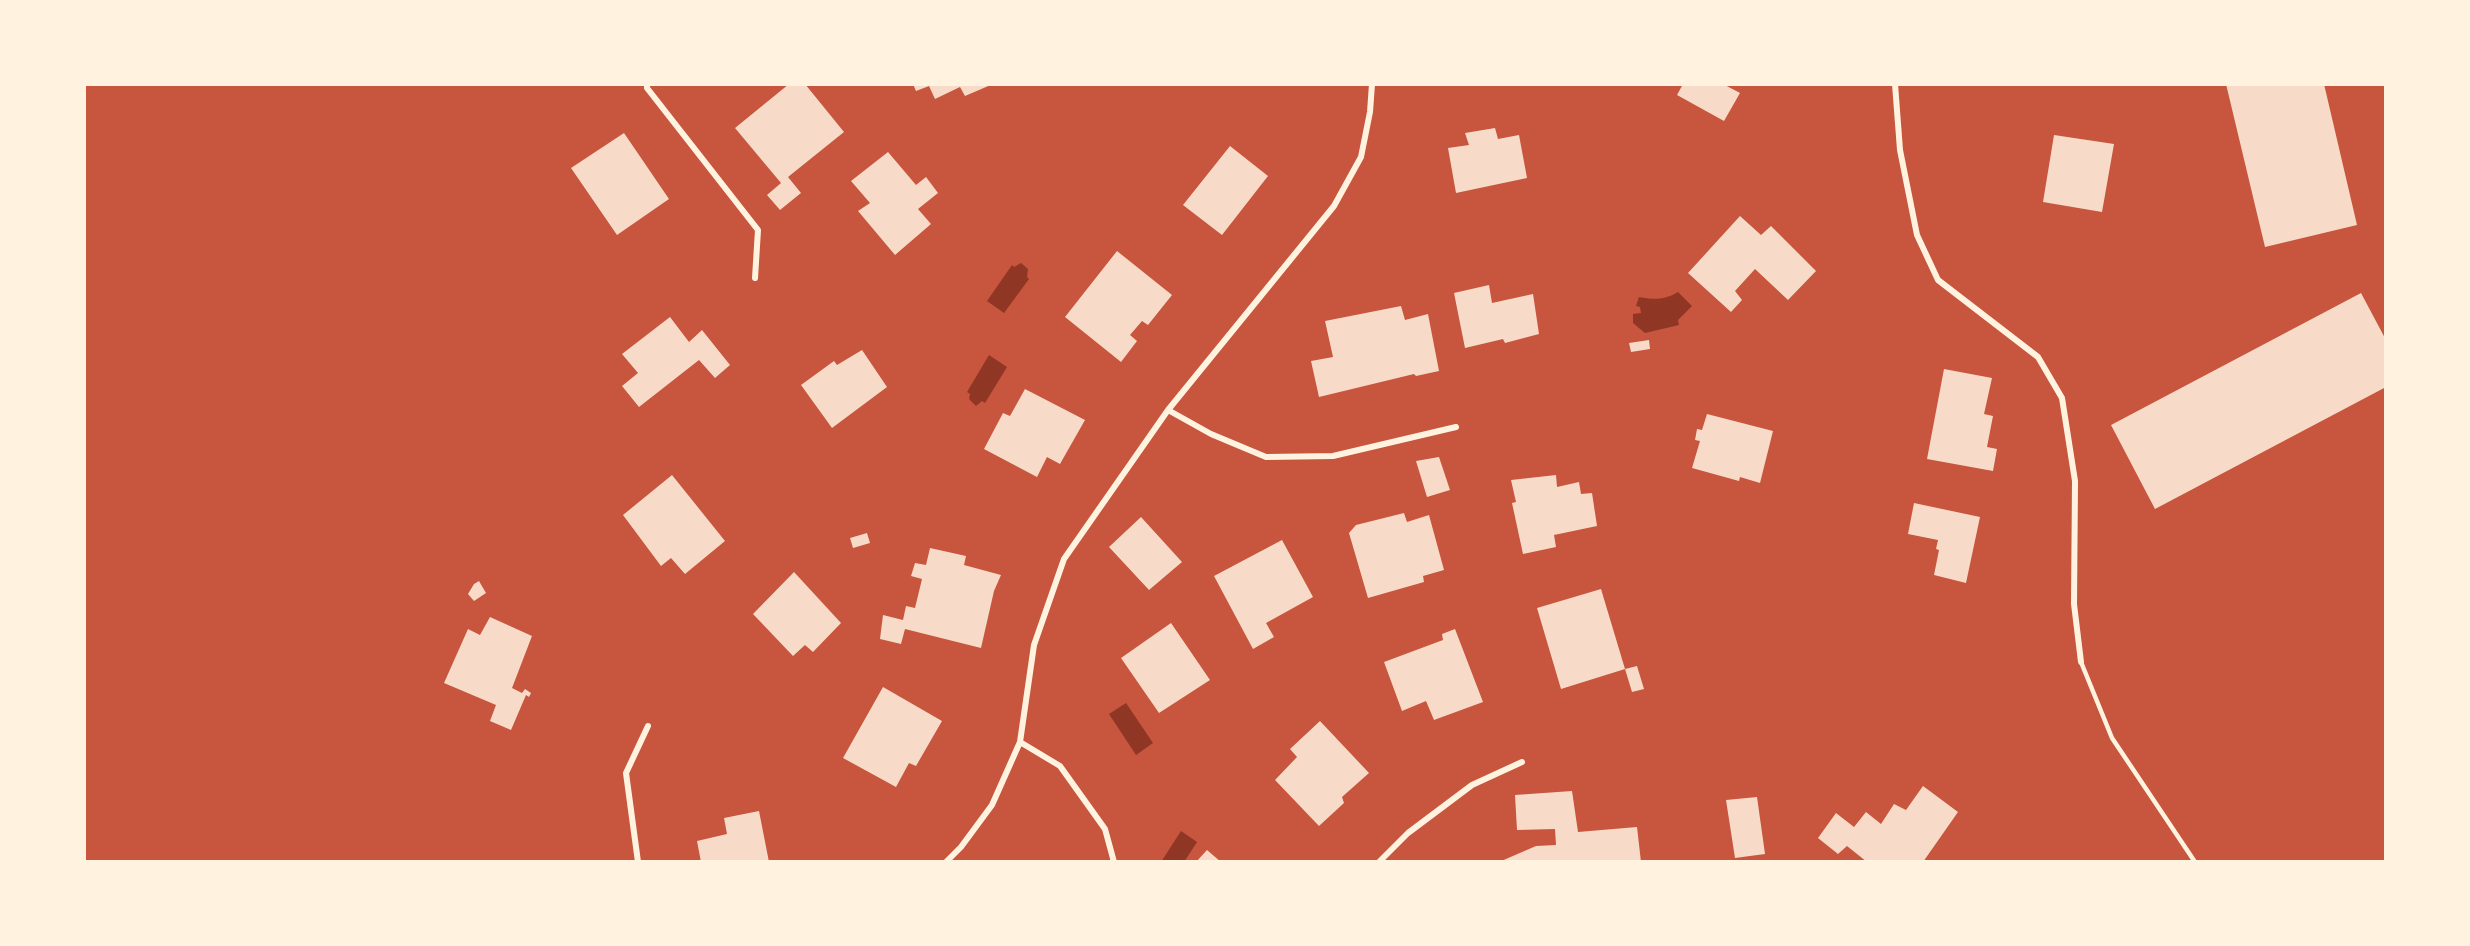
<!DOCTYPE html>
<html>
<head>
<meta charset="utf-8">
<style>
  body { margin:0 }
  #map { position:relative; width:2470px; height:946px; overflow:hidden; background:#c8553d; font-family:"Titillium Web",sans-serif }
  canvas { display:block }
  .frame { position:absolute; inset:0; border:86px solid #fff3e0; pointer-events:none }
</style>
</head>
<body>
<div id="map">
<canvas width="2470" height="946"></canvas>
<div class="frame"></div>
</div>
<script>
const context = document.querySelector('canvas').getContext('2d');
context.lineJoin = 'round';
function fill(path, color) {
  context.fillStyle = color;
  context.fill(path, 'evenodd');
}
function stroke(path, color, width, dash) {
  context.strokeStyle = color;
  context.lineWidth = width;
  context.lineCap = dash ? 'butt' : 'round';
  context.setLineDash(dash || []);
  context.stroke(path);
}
fill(new Path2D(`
  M1021,263L1028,269L1027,277L1029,279L1004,313L987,301L1012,265L1014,267Z
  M1678,292L1692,306L1678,320L1679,325L1645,333L1633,323V314L1641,313L1640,307L1636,306L1639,297C1653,300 1665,300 1678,292Z
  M989,355L1007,367L985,403L982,401L976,406L969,399L970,394L967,392Z
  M1126,703L1153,743L1136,755L1109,714Z
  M1181,831L1197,842L1184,862H1161Z`), '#8f3625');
fill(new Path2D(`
  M789,84H805L844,132L788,177L801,193L780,210L767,195L781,183L735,128Z
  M913,84H993L965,96L960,87L935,99L929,86L916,91Z
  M1683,84H1723L1740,93L1724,121L1677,95Z
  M2226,84H2324L2357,225L2265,247Z
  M1495,128L1498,139L1519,135L1527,178L1456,193L1448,148L1469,145L1465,133Z
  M624,133L669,199L617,235L571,168Z
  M2054,135L2114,144L2102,212L2043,202Z
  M1230,146L1268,176L1222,235L1183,205Z
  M888,152L916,185L926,177L938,193L918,209L931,224L895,255L858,211L870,203L851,181Z
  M1740,216L1761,235L1771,226L1816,271L1788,300L1755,269L1735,291L1742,300L1731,312L1688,273Z
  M1117,251L1172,295L1148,325L1142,321L1130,335L1137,341L1121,362L1065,317Z
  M1489,285L1492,303L1533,294L1539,334L1505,343L1503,339L1465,348L1454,293Z
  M2361,293L2386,340V387L2155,509L2111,425Z
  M1401,306L1405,320L1428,314L1439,371L1416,376L1414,374L1319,397L1311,361L1333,357L1325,321Z
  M670,317L689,342L702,330L730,365L715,378L699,360L639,407L622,386L638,373L622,354Z
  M1649,340L1650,349L1631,352L1629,343Z
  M862,350L887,387L832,428L801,385L834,361L837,365Z
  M1944,369L1992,378L1984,414L1993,416L1987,447L1997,449L1993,471L1927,459Z
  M1025,389L1085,420L1060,464L1047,457L1037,477L984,449L1003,413L1010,416Z
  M1707,414L1773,431L1760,483L1740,477L1739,481L1692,468L1700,441L1695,440L1697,429L1702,430Z
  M1439,457L1450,490L1427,497L1416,461Z
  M672,475L725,541L685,574L671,558L661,566L623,515Z
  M1556,475L1557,487L1579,482L1581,494L1592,493L1597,526L1554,535L1556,547L1523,554L1512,503L1516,502L1511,480Z
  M1914,503L1980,517L1966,583L1934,575L1939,550L1936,549L1938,540L1908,534Z
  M1404,513L1407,522L1429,515L1444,570L1423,576L1424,582L1368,598L1349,533L1356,525Z
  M1141,517L1182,562L1149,590L1109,547Z
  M867,533L870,543L853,548L850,538Z
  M1282,540L1313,597L1266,623L1274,637L1253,649L1214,576Z
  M930,548L966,556L964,565L1001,575L994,591L981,648L905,629L901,644L880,639L883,615L903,620L906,606L915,608L922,579L911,576L915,563L926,565Z
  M794,572L841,623L813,652L805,645L793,656L753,614Z
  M479,581L486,593L474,601L468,594L474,584Z
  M1601,589L1625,669L1561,689L1537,608Z
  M490,617L532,636L512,688L522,693L525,689L531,693L529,697L526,695L511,730L490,721L496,705L444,683L468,629L480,635Z
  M1171,623L1210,680L1159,713L1121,658Z
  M1455,629L1483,702L1434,720L1426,701L1402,711L1384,662L1443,640L1442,634Z
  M1637,666L1644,689L1632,692L1625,669Z
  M883,687L942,721L916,766L909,763L896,787L843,758Z
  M1320,721L1369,773L1342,797L1344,803L1319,826L1275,780L1297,757L1290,749Z
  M1923,786L1958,812L1923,862H1867L1847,846L1838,854L1818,838L1836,813L1854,827L1866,812L1881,824L1894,804L1906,810Z
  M1572,791L1578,832L1637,827L1641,862H1499L1536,846L1556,845L1555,829L1517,830L1515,795Z
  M1757,797L1765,854L1735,858L1726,800Z
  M759,811L769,862H701L697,841L727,834L724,818Z
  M1207,850L1221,862H1196Z`), '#f7dbc8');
stroke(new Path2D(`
  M2081,662L2112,738L2195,862`), '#fff3e0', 4.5);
stroke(new Path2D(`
  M647,84V88L758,230L755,278
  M1895,84L1900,150L1917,235L1938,280L2038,357L2062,398L2075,481L2074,604L2081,662
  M1168,410L1211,434L1266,457L1333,456L1456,427
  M1020,742L1060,766L1105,829L1114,862
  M638,862L626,773L648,726
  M946,862L961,847L992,805L1020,742L1034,645L1064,559L1168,410L1334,206L1361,157L1370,112L1372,84
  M1379,862L1408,833L1472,785L1522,762`), '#fff3e0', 6);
</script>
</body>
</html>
